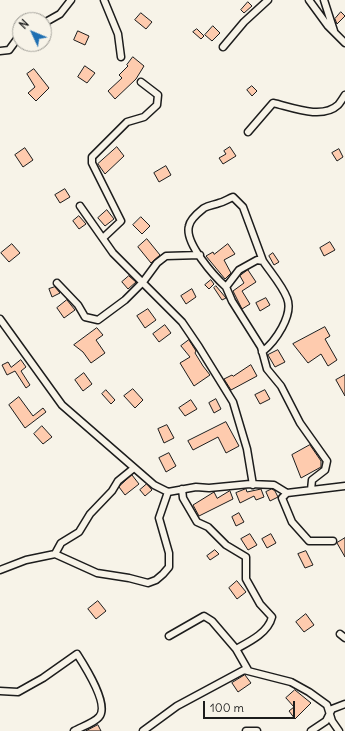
<!DOCTYPE html>
<html>
<head>
<meta charset="utf-8">
<style>
  body { margin:0 }
  #map { position:relative; width:345px; height:731px; overflow:hidden; background:#f7f3e8; font-family:Delius,sans-serif }
  canvas { display:block }
  .north { position:absolute; left:12px; top:12px; width:40px; height:40px; box-sizing:border-box; background:#f7f3e8; border:1px solid #9f9d96; border-radius:50%; rotate:314deg; font-size:11px; font-weight:700; line-height:16px; text-align:center; color:#1c1c1c }
  .north::after { content:''; display:block; margin:auto; width:14px; height:18px; background:#1f6fb2; clip-path:polygon(50% 0,100% 100%,50% 72%,0 100%) }
  .scale { position:absolute; left:203px; top:701px; width:92px; height:18px; box-sizing:border-box; border:2px solid #1c1c1c; border-top:0; padding-left:5px; font-size:12px; line-height:14px; white-space:nowrap; color:#1c1c1c; -webkit-text-stroke:3px #f7f3e8; paint-order:stroke }
</style>
</head>
<body>
<div id="map">
<canvas width="345" height="731"></canvas>
<div class="north">N</div>
<div class="scale">100 m</div>
</div>
<script>
const context = document.querySelector('canvas').getContext('2d');
context.lineJoin = 'round';
function fill(path, color) {
  context.fillStyle = color;
  context.fill(path, 'evenodd');
}
function stroke(path, color, width, dash) {
  context.strokeStyle = color;
  context.lineWidth = width;
  context.lineCap = dash ? 'butt' : 'round';
  context.setLineDash(dash || []);
  context.stroke(path);
}
const building = new Path2D(`
  M248,2L252,6L244,13L241,10Z
  M341,12L345,16L337,24L335,19Z
  M141,13L152,22L146,29L135,20Z
  M213,26L220,33L212,41L205,35Z
  M197,29L204,36L201,39L193,32Z
  M78,31L89,36L85,45L74,40Z
  M133,57L144,66L136,79L115,99L108,91L122,78L119,75L128,66L127,65Z
  M85,66L95,73L87,83L78,77Z
  M34,69L49,88L36,101L28,93L35,87L27,74Z
  M252,86L257,91L252,96L247,90Z
  M117,147L124,156L105,174L98,164Z
  M230,147L236,156L223,164L219,158L226,154L224,151Z
  M25,148L33,160L23,167L15,155Z
  M339,149L343,157L337,161L332,153Z
  M166,166L171,175L159,182L154,173Z
  M65,189L70,197L60,203L55,195Z
  M107,210L114,219L105,226L98,218Z
  M79,216L86,224L79,229L73,221Z
  M141,217L150,226L142,234L133,225Z
  M147,239L160,255L151,263L138,247Z
  M330,242L335,250L324,256L320,248Z
  M12,244L20,253L9,262L1,253Z
  M228,244L235,254L224,260L231,273L225,279L206,256L213,252L214,254Z
  M273,253L279,262L274,265L269,256Z
  M248,270L256,282L242,291L250,304L242,309L233,291L244,283L240,276Z
  M129,276L136,282L128,289L122,282Z
  M211,280L214,284L209,289L205,285Z
  M216,286L226,298L222,300L214,288Z
  M55,287L60,293L52,297L49,289Z
  M192,289L196,297L186,304L181,296Z
  M266,298L270,305L260,311L256,303Z
  M67,300L75,310L64,318L57,308Z
  M148,309L156,320L145,328L137,316Z
  M165,325L171,333L159,342L153,334Z
  M325,327L330,336L325,339L337,360L328,366L321,354L308,363L293,344Z
  M97,328L103,335L96,340L105,353L91,363L83,352L74,345Z
  M189,340L196,351L195,353L203,366L210,375L194,386L180,363L190,357L181,346Z
  M278,350L285,362L275,367L268,355Z
  M21,360L26,367L21,371L30,385L26,388L15,371L7,375L2,365L8,362L11,367Z
  M251,365L257,376L231,390L224,379L232,375L233,376Z
  M84,373L92,384L83,391L75,380Z
  M345,375V396L336,380Z
  M133,389L143,400L135,408L124,396Z
  M106,390L115,400L111,404L102,394Z
  M265,390L270,399L260,404L255,395Z
  M19,397L33,416L43,408L46,412L25,428L9,405Z
  M216,399L221,409L214,413L209,403Z
  M191,400L197,409L185,416L179,408Z
  M226,422L239,446L226,453L218,437L193,450L188,441Z
  M167,425L174,438L164,443L158,429Z
  M42,426L52,437L43,444L34,434Z
  M310,445L321,461V467L301,478L292,455Z
  M169,453L176,466L166,472L159,458Z
  M132,475L139,484L125,495L119,487Z
  M147,484L152,490L145,496L140,490Z
  M246,489L247,492L261,489L264,497L256,500L254,496L240,503L236,493Z
  M272,489L275,491L278,497L270,501L266,492Z
  M230,491L233,499L199,516L193,505L214,492L217,498Z
  M239,513L244,522L236,526L232,517Z
  M250,534L257,545L248,550L241,539Z
  M271,534L276,543L267,548L262,539Z
  M345,538V557L337,543Z
  M215,550L219,554L210,560L207,556Z
  M306,551L313,565L305,568L298,554Z
  M237,581L246,592L237,599L229,588Z
  M98,601L106,611L96,619L88,609Z
  M306,614L314,625L304,632L296,622Z
  M245,675L251,683L238,692L232,683Z
  M295,690L311,703L295,719L289,711L294,707L286,698Z
  M98,725L101,731H86Z`);
fill(building, '#fecbae');
stroke(building, '#1c1c1c', 1);
const minor = new Path2D(`
  M104,0L118,34L121,57
  M309,0L328,26L345,43
  M324,0L334,31
  M44,23L60,14L71,0
  M223,47L244,22L268,0
  M0,51L9,50L20,35
  M248,132L273,103C291,107 322,120 338,105C340,103 343,98 345,95
  M80,206L113,253L182,322L199,347L233,402L247,449L253,485
  M103,238L121,221L92,163V157L127,122L144,117L157,105L158,95L141,82
  M57,283L78,305L85,317L98,320L125,300L143,282L157,263L166,256L200,255
  M226,287C215,277 184,243 189,226C190,219 199,212 204,208C209,205 214,205 219,203C224,202 228,199 233,197L243,207L263,261
  M0,319L62,405L154,485L168,492L196,487L209,488L250,484L274,485L287,493L345,486
  M262,352C275,342 294,315 287,298C282,285 271,273 263,261L257,260L239,270L226,287L232,301L261,347L267,369L281,386L300,423L327,461L325,470L312,480L311,490
  M182,489L183,498L197,522L208,527L226,545L246,557V579L260,604L272,617C268,633 249,642 236,649L248,670
  M287,493L282,498L292,522L309,541H333
  M55,554L97,573L129,578L148,583L156,580L163,574L169,567V553L159,518L168,492
  M0,570L26,560L55,554L61,543L79,532L90,514L112,491L118,481L134,468
  M340,634L345,638
  M169,636L204,616L212,621L236,649
  M0,691L18,692L43,678L77,654C84,665 110,705 99,717C94,723 81,727 74,731
  M143,731L177,706L244,670L291,682L309,692L327,705L332,721L339,731
  M246,731H257
  M311,731L326,721L332,709L345,704`);
stroke(minor, '#1c1c1c', 9);
stroke(minor, '#f7f3e8', 6);
</script>
</body>
</html>
